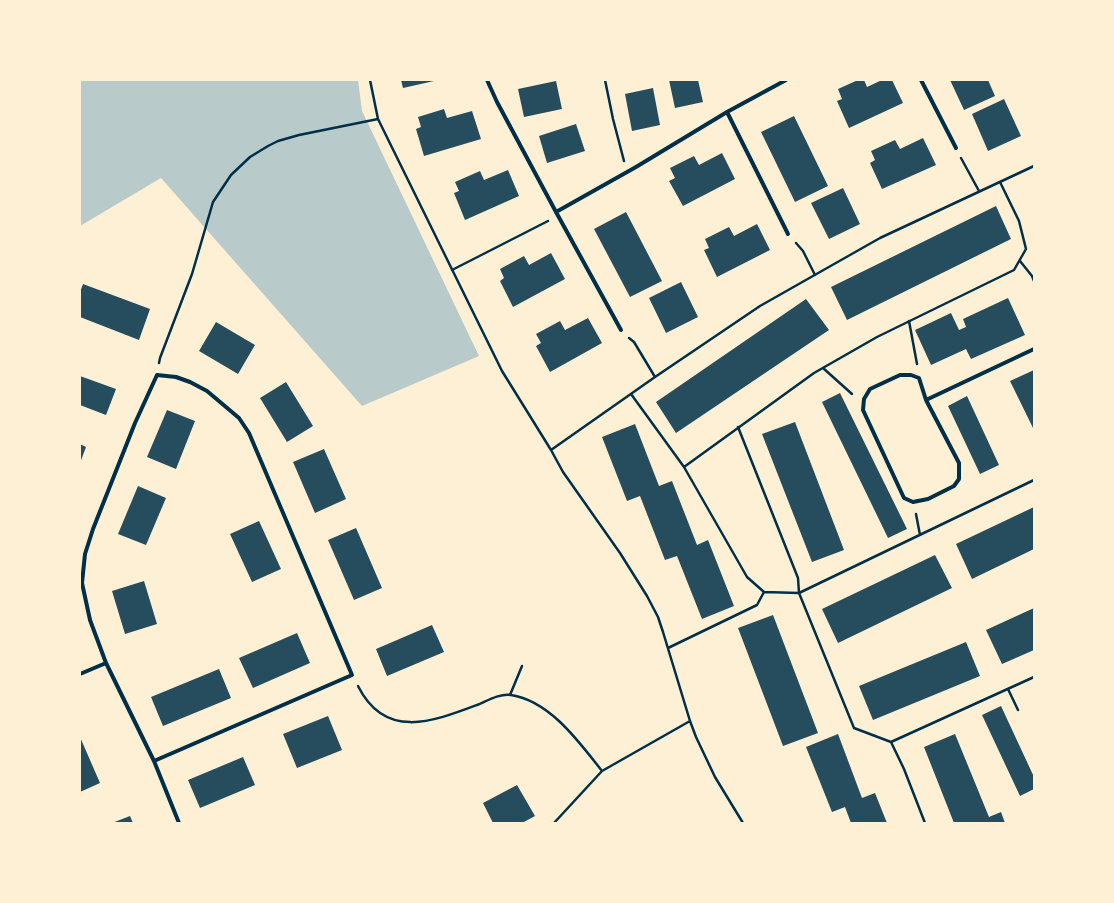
<!DOCTYPE html>
<html>
<head>
<meta charset="utf-8">
<style>
  body { margin:0 }
  #map { position:relative; width:1114px; height:903px; overflow:hidden; background:#fdf0d5; font-family:Barlow,sans-serif }
  canvas { display:block }
  .frame { position:absolute; inset:0; border:81px solid #fdf0d5; pointer-events:none }
</style>
</head>
<body>
<div id="map">
<canvas width="1114" height="903"></canvas>
<div class="frame"></div>
</div>
<script>
const context = document.querySelector('canvas').getContext('2d');
context.lineJoin = 'round';
function fill(path, color) {
  context.fillStyle = color;
  context.fill(path, 'evenodd');
}
function stroke(path, color, width, dash) {
  context.strokeStyle = color;
  context.lineWidth = width;
  context.lineCap = dash ? 'butt' : 'round';
  context.setLineDash(dash || []);
  context.stroke(path);
}
fill(new Path2D(`
  M80,80H358L362,111L479,356L362,406L161,178L80,226Z`), '#b9caca');
fill(new Path2D(`
  M401,80H434V81L403,88Z
  M669,80H698L703,102L675,108Z
  M858,80H864L867,87L882,80H892L903,103L849,128L837,101L842,99L838,89Z
  M950,80H988L995,96L964,110Z
  M556,81L562,109L524,117L518,89Z
  M653,88L660,125L632,131L625,94Z
  M1004,99L1021,136L988,151L972,114Z
  M444,109L447,118L472,111L481,139L424,156L416,129L421,127L418,117Z
  M794,116L828,186L795,202L761,132Z
  M576,124L585,151L547,163L539,136Z
  M923,138L936,165L882,189L870,163L875,160L871,151L895,140L900,149Z
  M722,153L735,179L683,206L669,181L675,178L670,168L694,156L699,165Z
  M508,170L519,196L465,220L454,193L459,191L455,182L480,171L484,180Z
  M843,188L860,224L829,239L811,203Z
  M996,206L1011,239L847,320L831,287Z
  M626,212L662,281L630,297L594,229Z
  M757,224L770,250L717,277L704,250L709,248L705,239L729,227L734,236Z
  M551,253L565,279L513,307L500,281L504,278L500,269L524,256L529,265Z
  M681,282L698,317L666,333L649,298Z
  M83,284L150,309L139,340L80,317V292Z
  M1008,298L1025,335L971,359L966,349L931,365L915,330L951,313L959,330L966,327L963,319Z
  M806,299L829,330L676,433L656,402Z
  M588,318L602,343L550,372L536,346L541,343L536,334L560,321L565,330Z
  M216,322L255,345L238,374L199,351Z
  M1034,370V430L1010,381Z
  M80,376L116,389L106,415L80,405Z
  M286,382L313,426L287,442L260,398Z
  M840,393L907,529L888,538L822,402Z
  M967,396L999,465L980,474L948,406Z
  M167,410L195,421L176,469L147,457Z
  M795,422L844,550L812,562L762,434Z
  M635,424L659,486L672,481L697,545L708,540L734,606L702,619L677,556L665,560L640,496L627,501L602,437Z
  M80,444L86,447L80,463Z
  M324,449L346,499L315,513L293,462Z
  M138,486L166,498L146,545L118,534Z
  M1034,507V549L972,579L956,544Z
  M259,521L281,569L252,582L230,534Z
  M356,528L382,588L354,600L328,540Z
  M935,555L952,588L838,643L822,609Z
  M144,581L157,624L125,634L112,591Z
  M1034,608V650L1002,664L986,630Z
  M773,615L818,733L783,746L738,628Z
  M432,625L444,652L387,676L376,649Z
  M297,633L310,663L253,688L239,658Z
  M966,642L980,676L873,720L859,686Z
  M219,669L231,698L163,726L151,697Z
  M1001,706L1034,777V789L1020,796L982,715Z
  M328,716L342,750L297,768L283,734Z
  M838,734L862,798L875,793L887,823H851L845,807L832,812L806,747Z
  M955,734L989,817L1001,812L1005,823H954L924,747Z
  M80,737L100,783L80,792Z
  M243,757L255,785L200,808L188,780Z
  M517,785L535,816L522,823H493L483,803Z
  M130,816L133,823H112Z`), '#264d5e');
stroke(new Path2D(`
  M370,80L378,119L502,371L551,450L563,472L620,553L647,596L658,617L663,632L690,721L696,737L715,777L743,823
  M605,80L613,119L624,161
  M961,158L979,191
  M796,243L803,251L815,275
  M1020,261L1032,276L1034,281
  M452,270L548,221
  M909,321L917,364
  M629,338L634,342L655,377
  M159,363L160,358L192,274L213,202L231,175L250,157L268,146L278,141L299,135L378,119
  M823,368L852,394
  M631,394L684,467L814,373L877,337L1014,270L1026,249L1019,221L1000,182
  M738,427L798,578L799,593L1034,480
  M551,450L655,377L760,306L880,238L1034,166
  M684,467L747,577L764,592L799,593L854,728L891,742L904,769L925,823
  M916,514L920,535
  M668,648L757,605L764,592
  M358,686C385,740 432,722 477,705C487,701 500,693 511,695C550,701 579,742 602,771
  M1008,689L1018,710
  M510,695L522,666
  M891,742L1034,677
  M554,823L602,771L690,721`), '#003049', 2.5);
stroke(new Path2D(`
  M487,80L497,102L556,212L621,330
  M921,80L956,148
  M727,112L788,234
  M556,212L636,167L727,112L786,80
  M900,375H911L919,378L926,400L959,463V479L954,486L928,499L913,502L904,498L863,410L864,399L870,389Z
  M926,400L1034,349
  M80,674L106,663
  M154,761L352,675L249,433L239,418L207,391L190,382L176,377L157,375L135,423L93,529L85,554L82,583L90,620L106,663L154,761L179,823`), '#003049', 4);
</script>
</body>
</html>
